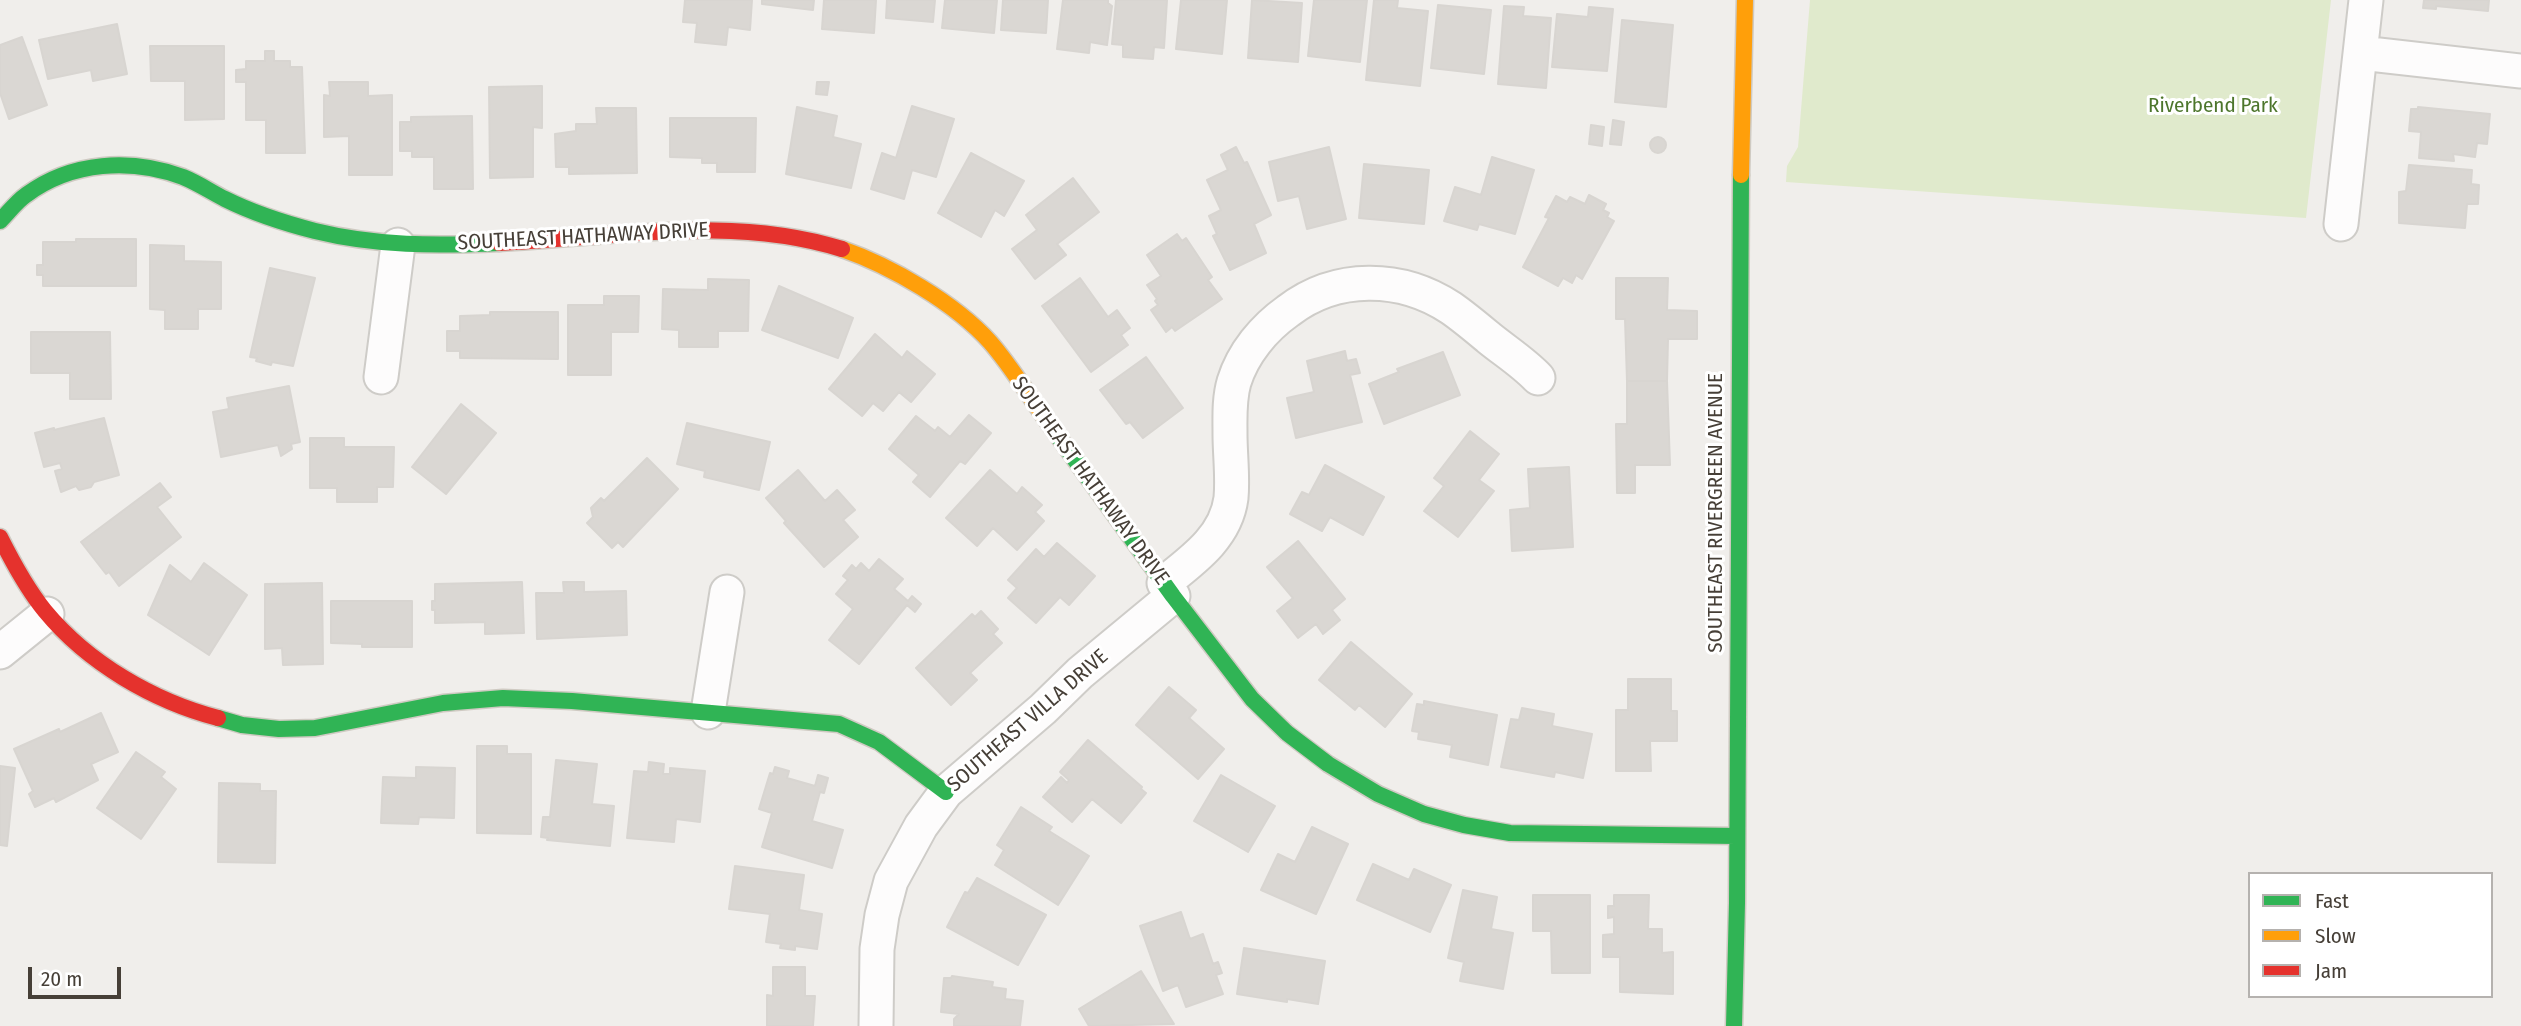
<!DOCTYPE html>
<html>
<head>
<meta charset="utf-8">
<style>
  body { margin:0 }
  #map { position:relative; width:2521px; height:1026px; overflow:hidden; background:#f0eeeb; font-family:"Fira Sans Condensed",sans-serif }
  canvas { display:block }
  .legend { position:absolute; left:2248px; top:872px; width:245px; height:126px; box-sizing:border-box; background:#fff; border:2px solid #b5b2af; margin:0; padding:9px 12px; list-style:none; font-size:21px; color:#463f37 }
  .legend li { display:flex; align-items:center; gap:14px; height:35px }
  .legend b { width:35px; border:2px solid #b5b2af }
  .scale { position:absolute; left:28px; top:967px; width:93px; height:32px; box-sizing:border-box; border:4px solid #463f37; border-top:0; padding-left:9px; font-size:21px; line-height:24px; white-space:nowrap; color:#463f37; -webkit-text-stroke:5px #fff; paint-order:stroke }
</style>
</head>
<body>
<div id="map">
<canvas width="2521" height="1026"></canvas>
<ul class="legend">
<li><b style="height:9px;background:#30b455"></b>Fast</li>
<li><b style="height:9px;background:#ff9f0a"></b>Slow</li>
<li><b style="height:9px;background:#e5322d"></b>Jam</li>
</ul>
<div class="scale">20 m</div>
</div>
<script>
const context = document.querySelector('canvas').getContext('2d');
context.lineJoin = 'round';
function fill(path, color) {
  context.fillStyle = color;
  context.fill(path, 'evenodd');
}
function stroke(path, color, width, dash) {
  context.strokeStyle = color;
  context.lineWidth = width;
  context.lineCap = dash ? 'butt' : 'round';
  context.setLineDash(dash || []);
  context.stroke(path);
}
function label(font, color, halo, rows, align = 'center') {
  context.font = font + ' "Fira Sans Condensed",sans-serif';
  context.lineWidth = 6;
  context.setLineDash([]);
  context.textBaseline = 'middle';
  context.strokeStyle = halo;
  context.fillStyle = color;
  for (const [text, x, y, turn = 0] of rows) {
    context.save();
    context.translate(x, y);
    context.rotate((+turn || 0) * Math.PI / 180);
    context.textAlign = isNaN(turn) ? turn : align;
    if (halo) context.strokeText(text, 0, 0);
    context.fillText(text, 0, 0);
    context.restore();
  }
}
fill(new Path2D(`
  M1810,0H2331L2306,218L1786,182L1787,166L1798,147Z`), '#e0eacc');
const building = new Path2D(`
  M685,0H752L750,30L728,27L726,45L695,42L697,23L683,22Z
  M762,0H814L813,10L762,4Z
  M824,0H876L874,33L822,29Z
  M887,0H935L933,22L886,18Z
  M945,0H997L994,33L942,28Z
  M1003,0H1048L1046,33L1001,30Z
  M1063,0H1108V3L1112,6L1107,45L1090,42L1089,53L1057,49Z
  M1116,0H1167L1164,48L1154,47L1153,59L1123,57V45L1112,44Z
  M1181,0H1227L1222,54L1176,49Z
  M1252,0L1302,3L1298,62L1248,58Z
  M1314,0H1367L1360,62L1308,56Z
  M1374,0H1398L1397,8L1428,11L1420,86L1366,80Z
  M2424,0H2489L2488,11L2436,6V9L2423,8Z
  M1438,5L1491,10L1484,74L1431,68Z
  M1504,6L1524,7L1523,16L1551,18L1546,88L1498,84Z
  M1589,7L1613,9L1607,71L1552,67L1557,14L1588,17Z
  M1622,20L1673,25L1666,107L1615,102Z
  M117,24L127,74L93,81L91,70L48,79L39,40Z
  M22,37L47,105L9,119L0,93V45Z
  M150,46H224V119L185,120V81H151Z
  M265,51H274V61H290V67H302L305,153H266V120H246V82H236V70L246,69V61H265Z
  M329,82H368V96L392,95V175H349V136L324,137V95L330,96Z
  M817,82H829L827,95L816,94Z
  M542,86V128L533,127V177L490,178L489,87Z
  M912,106L954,119L936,177L912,170L904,199L871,189L882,153L896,158Z
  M797,107L837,116L833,137L861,144L851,188L786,174Z
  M2418,107L2490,114L2487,144L2477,143L2475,157L2453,154L2454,161L2419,158L2421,132L2409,131L2411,109H2418Z
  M596,108H636L637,173L569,174V167H556L555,134L576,131V124H597Z
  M472,116L473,189H434V157H412V151H400V122H411V117Z
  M670,118H756L755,172H717V163H702V158L670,157Z
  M1613,120L1624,122L1621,145L1610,144Z
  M1591,125L1604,127L1602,146L1589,144Z
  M1650 145a8 8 0 1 1 16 0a8 8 0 1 1-16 0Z
  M1236,147L1244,163L1247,162L1271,215L1254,224L1266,253L1230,270L1213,236L1217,234L1209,216L1221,210L1207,180L1228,170L1221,155Z
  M1329,147L1346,219L1307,229L1299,196L1278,201L1269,162Z
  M971,153L1024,181L1004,216L995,210L981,237L938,213Z
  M1492,157L1534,170L1515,234L1479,224L1477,230L1444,221L1455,187L1481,195Z
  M1364,164L1429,170L1424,224L1359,218Z
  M2409,165L2472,170L2471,184L2479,185L2478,204H2467L2465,228L2399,223V192L2406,191Z
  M1073,178L1099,212L1057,244L1066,255L1035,279L1012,249L1037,230L1026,215Z
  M1589,195L1606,204L1603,210L1609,213L1607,217L1614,221L1582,279L1576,275L1572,283L1563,278L1558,286L1523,267L1549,218L1545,217L1556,196L1567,202L1570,197L1585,204Z
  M1177,234L1182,241L1186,238L1212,277L1208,280L1222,299L1175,331L1172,327L1166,332L1151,310L1158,305L1155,301L1157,299L1147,285L1161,276L1147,255Z
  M76,239H136V286H43V275H37V265H43V242H76Z
  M150,245L184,246V261L221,262V309H198V329H165V310L150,309Z
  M270,268L315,278L293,366L272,362L271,365L256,361L257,358L250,357Z
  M1080,278L1108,317L1117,310L1130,328L1121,335L1128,345L1091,372L1042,306Z
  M1616,278H1668L1667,310L1697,311V339H1668L1667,381H1627L1625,319H1616Z
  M708,279L749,280L748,331H718V347H679V330L662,329L663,289L708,290Z
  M779,286L853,318L838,358L762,330Z
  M604,296H639L638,332H611V375H568V305H604Z
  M490,312H558V359L460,358V351H447V331H460V316L490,315Z
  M31,332H110L111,399H70V373H31Z
  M875,334L902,358L907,351L935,374L911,402L899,392L883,411L873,403L862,416L829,389Z
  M1345,351L1347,361L1356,359L1360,373L1350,375L1362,422L1296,438L1287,398L1314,392L1307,361Z
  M1443,352L1460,395L1384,424L1369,384L1399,372L1397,369Z
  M1146,357L1183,408L1143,438L1130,422L1126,424L1100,390Z
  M1627,381H1667L1670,465H1635V493H1617L1616,424H1627Z
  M289,386L300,442L291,444L292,449L281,456L278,445L221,457L213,412L229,409L227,398Z
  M461,404L496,433L446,494L412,467Z
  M969,415L991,433L965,464L960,461L930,497L913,482L919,475L889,449L916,416L935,431L938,427L950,437Z
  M104,418L119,475L94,482L91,487L79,490L76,486L61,492L55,471L62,469L60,463L44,467L35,433L54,428V430Z
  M687,423L770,442L759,490L704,477L705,471L677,464Z
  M1470,431L1499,454L1479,480L1494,491L1458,537L1424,511L1444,486L1434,478Z
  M310,438H344V447H394L393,487H377V502H337V488H310Z
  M647,458L678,489L623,547L618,542L612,548L587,523L593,517L591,508L601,498L604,501Z
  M1325,465L1384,497L1363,535L1330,517L1322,531L1290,514L1302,492L1309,495Z
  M1569,467L1573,547L1512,551L1510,510L1530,508L1528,469Z
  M798,470L825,501L837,490L855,510L843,520L858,537L824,567L784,523L786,521L766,498Z
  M990,470L1017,494L1022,487L1042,505L1035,512L1044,521L1017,550L993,528L977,546L946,518Z
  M160,483L171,497L157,507L181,537L119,586L109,572L106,574L81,542Z
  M1298,541L1345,599L1332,610L1340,620L1323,634L1316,624L1298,638L1277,611L1293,598L1267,567Z
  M1057,543L1095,576L1069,605L1060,597L1036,623L1008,598L1017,588L1008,580L1036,549L1044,557Z
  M879,559L903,579L894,589L908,601L912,596L921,604L915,612L907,605L859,664L829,640L853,609L836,594L848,580L843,576L852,565L856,569L861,563L869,571Z
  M204,563L247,595L209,655L148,615L170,565L191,582Z
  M522,582L524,633L485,634V622L435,623V610H432V601H435V584Z
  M563,582H584V592L626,591L627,635L537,639L536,593H564Z
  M322,583L323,664L283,665L282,648L265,649V584Z
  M331,601H412V647H362V644L331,643Z
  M981,611L998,629L993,634L1002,643L970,673L977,680L951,705L916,668L972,614L975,617Z
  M1351,642L1412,694L1385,727L1359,705L1355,710L1319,680Z
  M1628,679H1671V711H1677V741H1650L1651,771H1616V710H1628Z
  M1169,687L1196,710L1189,718L1224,749L1198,779L1136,725Z
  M1424,701L1497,715L1488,765L1450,757L1452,745L1418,739L1419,732L1412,731L1417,704L1424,705Z
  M1522,708L1554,714L1552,726L1592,734L1583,778L1555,772L1554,777L1501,767L1511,719L1519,720Z
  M101,713L118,752L91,764L98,780L56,802L54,798L35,807L29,794L33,791L14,749L59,729L60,732Z
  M1088,740L1142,787L1141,789L1146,793L1121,823L1092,799L1072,822L1043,797L1061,777L1067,783L1069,780L1060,772Z
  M477,746H507V754H531V834L477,833Z
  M136,752L165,772L161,777L176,789L141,839L97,808Z
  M556,760L597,764L592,804L614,806L610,846L547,840L548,838L541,837L543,817H550Z
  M649,762L664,764L663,774H670V768L705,771L700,822L676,819L674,842L627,838L634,771L648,772Z
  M0,766L15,768L7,846L0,845Z
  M416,767L455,768L454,818L419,817L418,824L381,823L383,777L416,778Z
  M775,767L789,771L787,778L815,786L818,775L828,778L824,793L820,792L812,821L843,830L832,868L762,847L772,813L759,809L770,773L773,774Z
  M1221,775L1275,806L1248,852L1194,821Z
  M219,783L260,784V791H276L275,863L218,862Z
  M1021,807L1052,827L1049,831L1089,856L1058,905L995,865L1004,850L997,845Z
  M1312,827L1348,844L1316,914L1261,890L1278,854L1295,862Z
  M1373,864L1409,880L1414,869L1451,885L1430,932L1357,900Z
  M735,866L804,875L799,910L822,914L817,949L795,946V950L780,948L781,944L766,942L770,914L729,909Z
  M977,878L1046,915L1018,965L947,927L965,892L968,893Z
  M1463,890L1497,897L1491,929L1513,933L1503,989L1460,981L1464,962L1448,958Z
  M1533,895H1590V973H1552L1551,931H1533Z
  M1614,895H1649L1648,929H1662V953L1673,952V994L1620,992V957H1603V935L1614,934V917L1608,918V906H1614Z
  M1181,912L1190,939L1203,934L1213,964L1218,962L1222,973L1216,975L1223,994L1186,1007L1178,985L1163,991L1140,926Z
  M1244,948L1325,961L1318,1004L1287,999V1002L1237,994Z
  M773,967H805V996H815L813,1026H767V995L773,996Z
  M1141,971L1174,1024L1089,1026L1079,1009Z
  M952,976L993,982L992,987L1006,989L1005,999L1023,1001L1020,1026H954V1019L959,1014L941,1012L944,978H951Z`);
fill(building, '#dad7d3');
stroke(building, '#d8d5d1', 2);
const street = new Path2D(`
  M2361,53L2521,71
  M2341,224L2366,0
  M381,377L398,245
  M1164,583C1193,560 1226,537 1231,498C1233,477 1230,455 1230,434C1230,417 1229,399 1234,382C1243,353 1264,328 1288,311C1336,274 1401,275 1451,308C1464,317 1477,328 1489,338C1505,351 1524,363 1538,378
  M0,652L47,614
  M708,712L727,592
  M876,1026L877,949L882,915L891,881L921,826L946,792L1043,709L1080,673L1173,596`);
const fast = new Path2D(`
  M0,221C9,212 16,202 26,195C72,161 131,158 183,177C198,183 211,192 225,199C253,213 284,223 315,231C376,246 436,246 499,243
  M1050,425L1173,596L1252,699L1287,733L1328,764L1378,794L1424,814L1464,825L1510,833L1736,836
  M218,718L242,725L279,729L315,728L443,703L503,698L572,701L839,724L879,742L946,792
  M1734,1026L1737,903L1741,175`);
const slow = new Path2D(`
  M1741,175L1745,0
  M842,249C891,266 955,303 990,342C1012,367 1030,398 1050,425`);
const jam = new Path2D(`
  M499,243C613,238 731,214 842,249
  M0,537C13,563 27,589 45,611C88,663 153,701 218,718`);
stroke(street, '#ceccc8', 37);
stroke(fast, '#cfcac2', 19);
stroke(slow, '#cfcac2', 19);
stroke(jam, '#cfcac2', 19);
stroke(street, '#fdfcfc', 33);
stroke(fast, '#30b455', 16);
stroke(slow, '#ff9f0a', 16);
stroke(jam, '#e5322d', 16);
label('21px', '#4d762c', '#fff', [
  ["Riverbend Park",2213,106]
]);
label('21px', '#463f37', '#fff', [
  ["SOUTHEAST HATHAWAY DRIVE",583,237,-3],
  ["SOUTHEAST HATHAWAY DRIVE",1090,481,54],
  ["SOUTHEAST RIVERGREEN AVENUE",1716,513,-90],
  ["SOUTHEAST VILLA DRIVE",1028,721,-41]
]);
</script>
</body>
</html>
